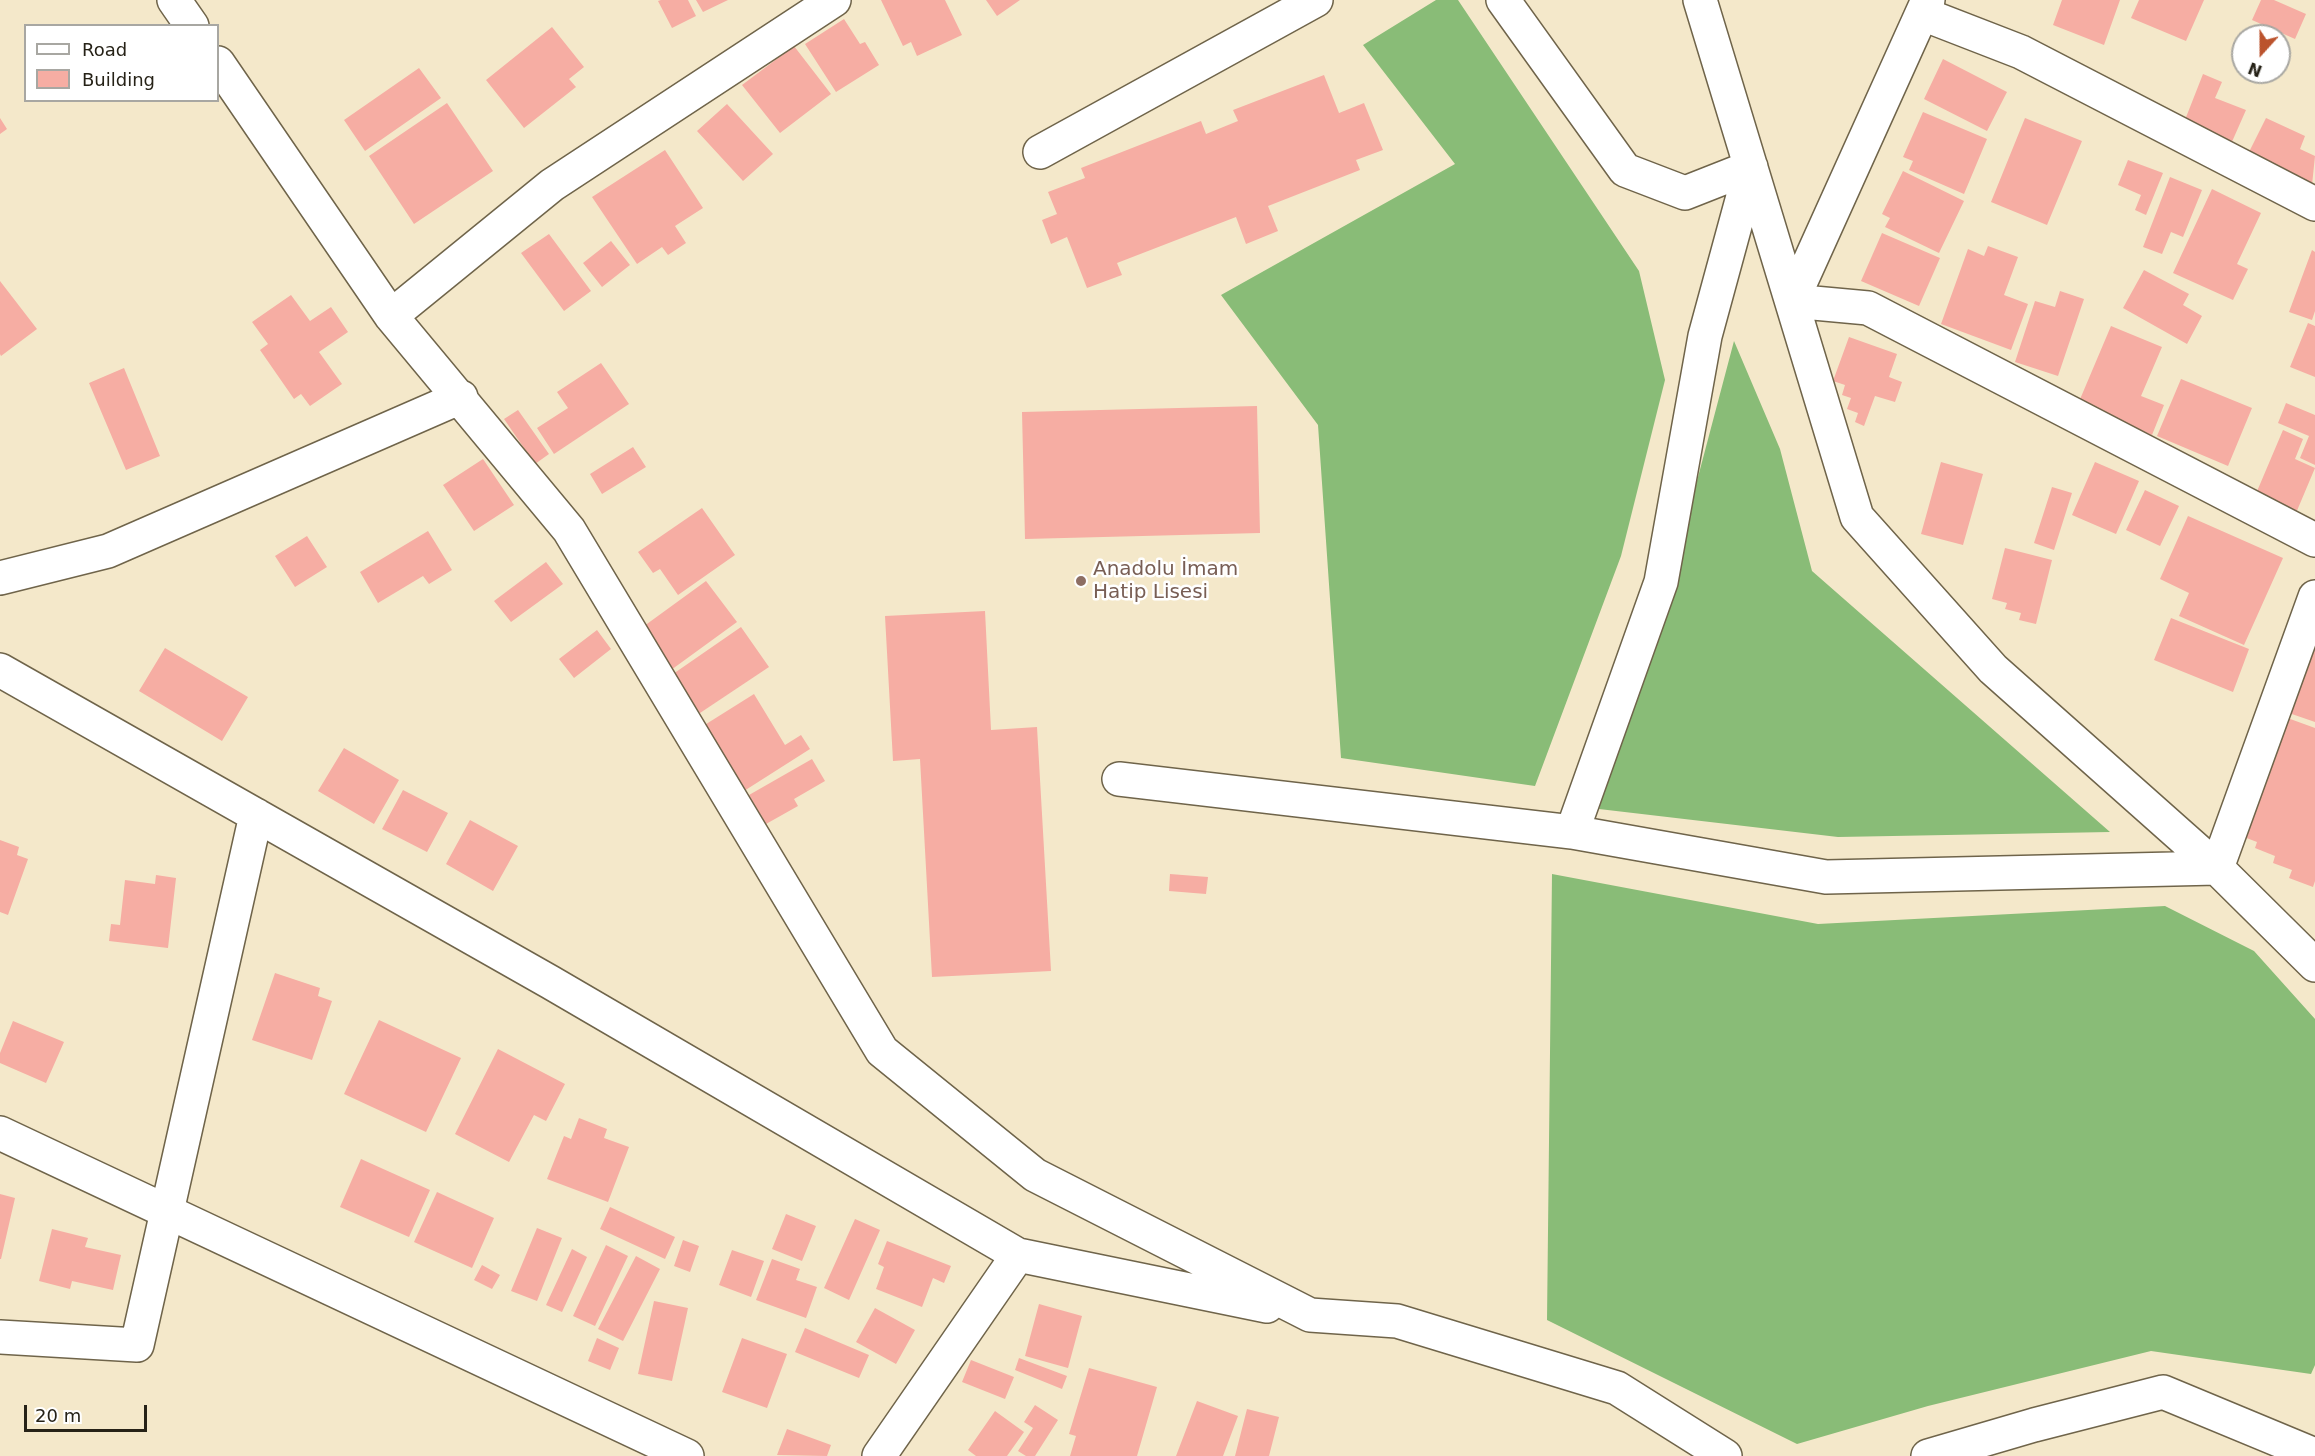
<!DOCTYPE html>
<html>
<head>
<meta charset="utf-8">
<style>
  body { margin:0 }
  #map { position:relative; width:2315px; height:1456px; overflow:hidden; background:#f4e8ca; font-family:"DejaVu Sans",sans-serif }
  canvas { display:block }
  .legend { position:absolute; left:24px; top:24px; width:195px; height:78px; box-sizing:border-box; background:#fff; border:2px solid #a8a7a2; margin:0; padding:8px 10px; list-style:none; font-size:18px; color:#262217 }
  .legend li { display:flex; align-items:center; gap:12px; height:30px }
  .legend b { width:30px; border:2px solid #a8a7a2 }
  .north { position:absolute; left:2231px; top:24px; width:60px; height:60px; box-sizing:border-box; background:#fff; border:2px solid #a8a7a2; border-radius:50%; rotate:201deg; font-size:16px; font-weight:700; line-height:24px; text-align:center; color:#262217 }
  .north::after { content:''; display:block; margin:auto; width:21px; height:27px; background:#bb532d; clip-path:polygon(50% 0,100% 100%,50% 72%,0 100%) }
  .scale { position:absolute; left:24px; top:1405px; width:123px; height:27px; box-sizing:border-box; border:3px solid #262217; border-top:0; padding-left:8px; font-size:18px; line-height:21px; white-space:nowrap; color:#262217; -webkit-text-stroke:4px #fff; paint-order:stroke }
</style>
</head>
<body>
<div id="map">
<canvas width="2315" height="1456"></canvas>
<ul class="legend">
<li><b style="height:8px;background:#fff"></b>Road</li>
<li><b style="height:16px;background:#f6ada3"></b>Building</li>
</ul>
<div class="north">N</div>
<div class="scale">20 m</div>
</div>
<script>
const context = document.querySelector('canvas').getContext('2d');
context.lineJoin = 'round';
function fill(path, color) {
  context.fillStyle = color;
  context.fill(path, 'evenodd');
}
function stroke(path, color, width, dash) {
  context.strokeStyle = color;
  context.lineWidth = width;
  context.lineCap = dash ? 'butt' : 'round';
  context.setLineDash(dash || []);
  context.stroke(path);
}
function label(font, color, halo, rows, align = 'center') {
  context.font = font + ' "DejaVu Sans",sans-serif';
  context.lineWidth = 5;
  context.setLineDash([]);
  context.textBaseline = 'middle';
  context.strokeStyle = halo;
  context.fillStyle = color;
  for (const [text, x, y, turn = 0] of rows) {
    context.save();
    context.translate(x, y);
    context.rotate((+turn || 0) * Math.PI / 180);
    context.textAlign = isNaN(turn) ? turn : align;
    if (halo) context.strokeText(text, 0, 0);
    context.fillText(text, 0, 0);
    context.restore();
  }
}
fill(new Path2D(`
  M1436,0H1458L1639,271L1665,380L1621,556L1535,786L1341,758L1318,425L1221,295L1455,164L1363,45Z
  M1734,341L1780,449L1812,571L2110,832L1838,837L1599,809L1675,564Z
  M1552,874L1818,924L2165,906L2254,951L2315,1019V1365L2311,1374L2151,1351L1928,1406L1797,1444L1547,1320Z`), '#89bc77');
fill(new Path2D(`
  M661,0H688L696,16L672,28L658,1Z
  M696,0H728L703,12Z
  M881,0H945L962,35L917,56L911,42L903,46Z
  M986,0H1020L997,16Z
  M2062,0H2120L2104,45L2053,25Z
  M2139,0H2204L2186,41L2131,18Z
  M2261,0H2274L2306,14L2295,39L2252,20Z
  M844,19L860,44L865,42L879,65L836,92L805,44Z
  M552,27L584,67L569,79L576,87L524,128L486,80Z
  M794,46L831,94L780,133L742,85Z
  M1943,59L2007,92L1987,131L1924,99Z
  M419,68L441,98L365,151L344,120Z
  M2203,74L2222,82L2215,98L2246,110L2231,144L2183,125Z
  M1324,75L1339,113L1364,103L1383,150L1356,160L1360,170L1268,206L1278,231L1246,244L1236,217L1117,263L1122,275L1087,288L1067,237L1051,244L1042,220L1057,214L1048,192L1085,178L1081,168L1201,121L1206,134L1238,121L1233,110Z
  M447,103L493,171L414,224L369,156Z
  M727,104L773,154L743,181L697,131Z
  M1923,112L1987,139L1964,194L1909,170L1913,161L1903,157Z
  M0,118L7,129L0,134Z
  M2025,118L2082,141L2047,225L1991,202Z
  M2266,118L2305,136L2300,149L2315,156L2312,185L2248,154Z
  M665,150L703,208L675,226L686,243L668,255L662,247L637,264L592,197Z
  M2128,160L2163,173L2146,215L2135,210L2141,195L2118,185Z
  M1903,171L1964,201L1939,253L1885,227L1890,218L1882,214Z
  M2170,177L2202,190L2183,237L2171,232L2162,254L2143,247Z
  M2212,189L2261,213L2237,264L2248,269L2233,300L2173,273Z
  M1882,233L1940,258L1919,306L1861,281Z
  M549,234L591,291L564,311L521,253Z
  M611,241L630,265L602,287L583,263Z
  M1988,246L2018,257L2004,295L2028,304L2011,350L1941,324L1968,249L1984,256Z
  M2312,250L2315,252V311L2312,320L2289,312Z
  M2144,270L2189,294L2183,305L2202,316L2187,344L2123,308Z
  M0,281L37,329L1,356L0,354Z
  M2060,291L2084,299L2058,376L2015,362L2035,301L2055,307Z
  M291,295L310,321L331,307L348,332L319,352L342,384L310,406L301,394L294,399L260,350L268,344L252,322Z
  M2308,323L2315,326V377L2290,367Z
  M2111,326L2162,347L2141,396L2164,405L2152,435L2078,404Z
  M1849,337L1897,354L1889,377L1902,382L1895,402L1875,396L1864,426L1855,422L1858,413L1847,409L1851,398L1842,395L1845,385L1833,381Z
  M601,363L629,404L554,454L537,428L568,408L557,392Z
  M124,368L160,456L126,470L89,383Z
  M2181,379L2252,408L2228,466L2157,436Z
  M2286,403L2315,415V465L2300,458L2309,436L2278,423Z
  M1257,406L1260,533L1025,539L1022,412Z
  M518,410L549,454L535,464L504,419Z
  M2283,430L2303,439L2295,459L2315,468L2296,513L2255,496Z
  M633,447L646,467L602,494L590,474Z
  M483,459L514,505L474,531L443,485Z
  M1941,462L1983,474L1963,545L1921,534Z
  M2095,462L2139,481L2116,534L2072,515Z
  M2052,487L2072,493L2054,550L2034,543Z
  M2145,490L2179,506L2160,546L2126,530Z
  M702,508L735,555L678,595L660,569L653,573L638,552Z
  M2188,516L2283,558L2244,645L2179,616L2189,593L2160,579Z
  M428,531L452,570L429,584L423,576L378,603L360,572Z
  M307,536L327,567L295,587L275,556Z
  M2005,548L2052,560L2036,624L2019,620L2021,613L2005,609L2007,603L1992,599Z
  M546,562L563,584L511,622L494,601Z
  M706,581L737,622L671,670L640,629Z
  M985,611L991,730L1037,727L1051,971L932,977L920,759L893,761L885,616Z
  M2171,618L2249,649L2233,692L2154,660Z
  M741,627L769,667L700,713L673,674Z
  M597,630L611,649L574,678L559,659Z
  M2308,645L2315,647V722L2286,712Z
  M165,648L248,697L222,741L139,691Z
  M754,694L785,745L801,735L810,749L744,791L703,726Z
  M2282,716L2315,728V881L2313,887L2289,878L2292,870L2273,863L2275,856L2255,848L2257,842L2236,834Z
  M344,748L399,780L374,824L318,791Z
  M812,759L825,781L794,799L798,806L766,824L749,795Z
  M403,790L448,813L427,852L382,829Z
  M470,820L518,846L493,891L446,864Z
  M0,840L19,847L17,855L28,859L8,915L0,912Z
  M1170,874L1208,877L1206,894L1169,891Z
  M156,875L176,878L168,948L109,941L111,924L120,925L125,880L155,884Z
  M275,973L320,988L318,996L332,1001L312,1060L252,1040Z
  M379,1020L461,1058L426,1132L344,1094Z
  M13,1021L64,1042L46,1083L0,1063V1053Z
  M498,1049L565,1084L546,1121L534,1115L509,1162L455,1134Z
  M579,1118L607,1129L604,1138L629,1147L608,1202L547,1179L564,1136L571,1139Z
  M361,1159L430,1190L409,1237L340,1207Z
  M437,1192L494,1218L472,1268L414,1242Z
  M0,1194L15,1198L1,1259H0Z
  M610,1207L675,1237L665,1259L600,1229Z
  M786,1214L816,1226L802,1261L772,1249Z
  M855,1219L880,1230L849,1300L824,1288Z
  M537,1228L562,1238L537,1301L511,1291Z
  M52,1229L88,1238L85,1247L121,1255L113,1290L72,1281L70,1289L39,1281Z
  M683,1240L699,1246L690,1272L674,1266Z
  M887,1241L951,1266L944,1283L933,1278L922,1307L876,1289L884,1267L878,1264Z
  M606,1245L628,1256L595,1326L573,1316Z
  M572,1249L587,1257L562,1312L546,1305Z
  M732,1250L764,1261L751,1297L719,1285Z
  M636,1256L660,1269L623,1341L598,1329Z
  M772,1259L800,1269L796,1280L817,1287L806,1318L756,1300Z
  M482,1265L500,1275L492,1289L474,1280Z
  M654,1301L688,1308L672,1381L638,1374Z
  M1039,1304L1082,1316L1068,1368L1025,1356Z
  M875,1308L915,1330L896,1364L856,1342Z
  M805,1328L869,1355L859,1378L795,1352Z
  M597,1338L619,1348L610,1370L588,1361Z
  M742,1338L787,1354L767,1408L722,1392Z
  M1019,1358L1067,1376L1062,1389L1015,1370Z
  M971,1360L1014,1377L1005,1399L962,1382Z
  M1089,1368L1157,1387L1137,1456H1070L1076,1436L1069,1434Z
  M1197,1401L1238,1416L1223,1456H1176Z
  M1035,1405L1058,1420L1035,1456H1026L1018,1451L1033,1428L1024,1422Z
  M1247,1409L1279,1417L1269,1456H1235Z
  M995,1411L1024,1432L1007,1456H976L968,1450Z
  M787,1429L831,1445L827,1456L777,1455Z`), '#f6ada3');
const minor = new Path2D(`
  M174,0L192,26
  M1503,0L1625,170L1685,193L1751,167
  M1700,0L1857,517L1993,669L2217,868L2315,965
  M1928,0L1792,301L1868,308L2315,540
  M1923,14L2021,52L2315,204
  M218,63L391,316L569,530L882,1051L1035,1175L1310,1315L1397,1321L1617,1388L1725,1456
  M1040,152L1316,0
  M391,316L552,185L834,0
  M0,578L108,551L461,397
  M0,670L550,982L1018,1255L1267,1306
  M1119,779L1572,832L1826,877L2217,868L2315,597
  M1572,832L1661,582L1705,336L1751,167
  M0,1133L687,1456
  M0,1337L137,1345L256,815
  M879,1456L1018,1255
  M1928,1456L2034,1425L2163,1392L2315,1455`);
stroke(minor, '#6f644a', 36);
stroke(minor, '#fff', 33);
for (const [x, y, r, color] of [
  [1081,581,6,"#8d6e63"]
]) {
  const dot = new Path2D();
  dot.arc(x, y, r, 0, 2 * Math.PI);
  context.fillStyle = color;
  context.fill(dot);
  stroke(dot, '#fff', 2);
}
label('20px', '#785e54', '#fff', [
  ["Anadolu İmam",1093,570],
  ["Hatip Lisesi",1093,593]
], 'left');
</script>
</body>
</html>
